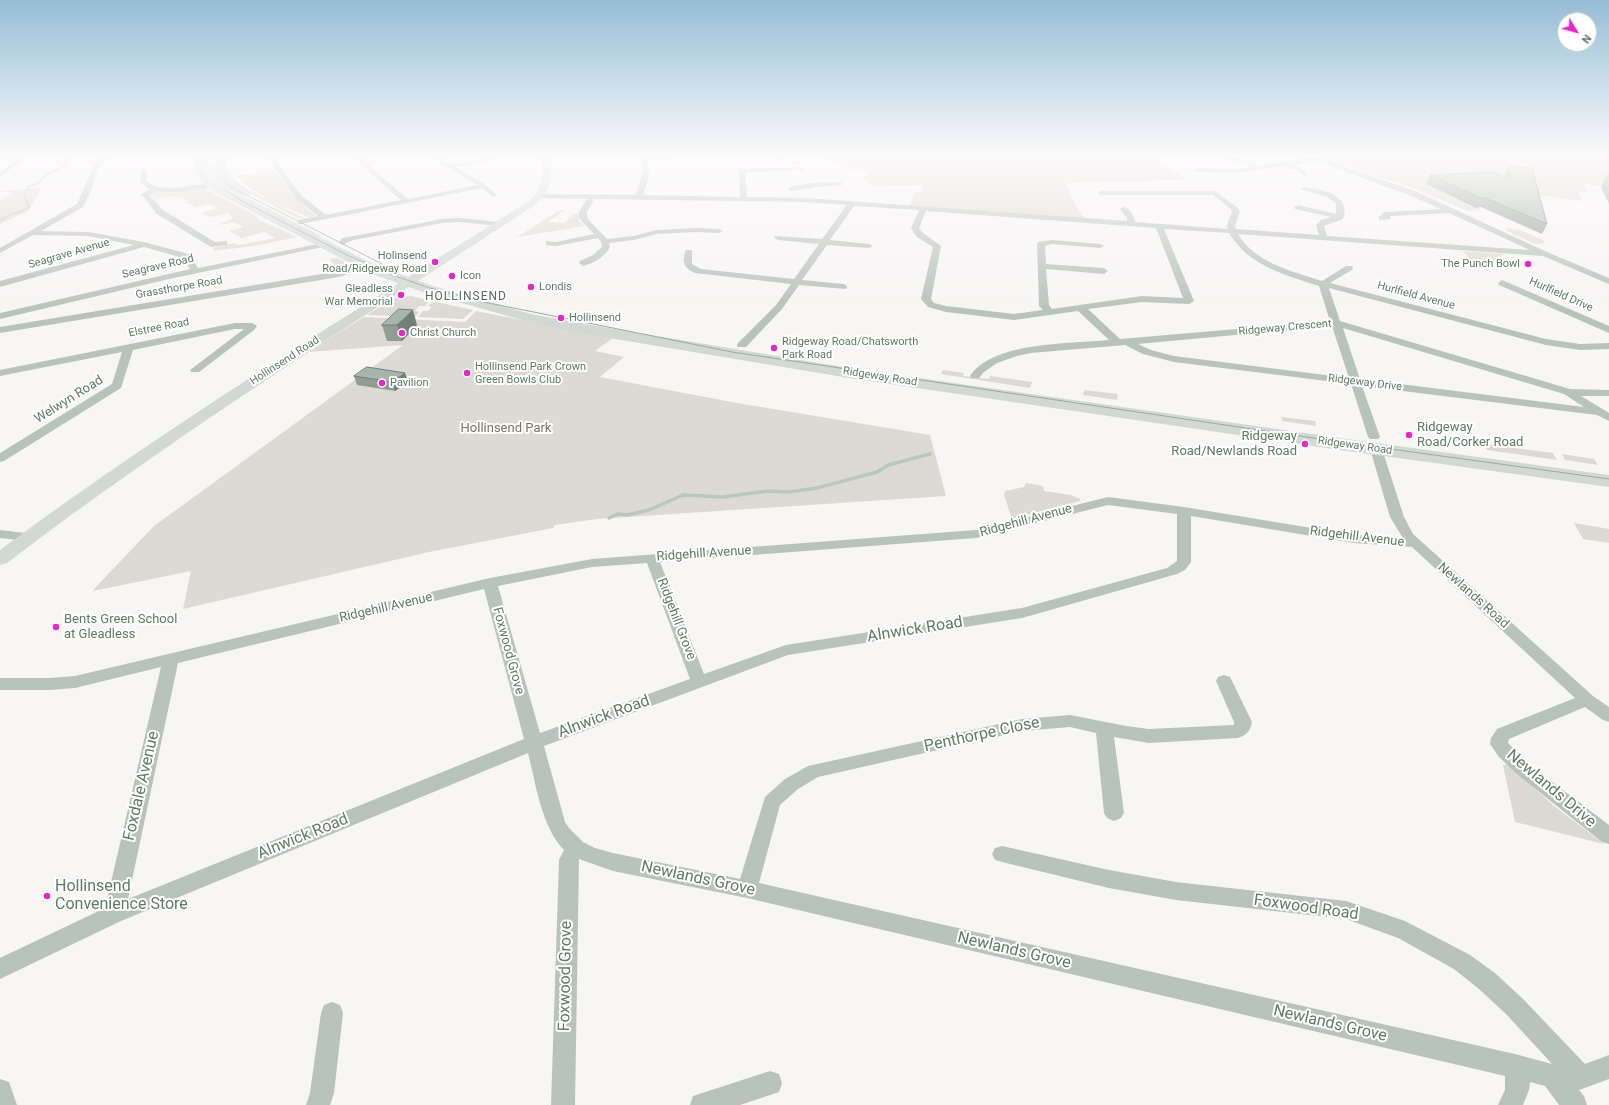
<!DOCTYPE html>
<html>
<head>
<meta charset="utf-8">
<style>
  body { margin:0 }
  #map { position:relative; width:1609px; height:1105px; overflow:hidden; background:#f8f5f5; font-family:Roboto,sans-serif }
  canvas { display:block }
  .north { position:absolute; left:1557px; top:12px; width:40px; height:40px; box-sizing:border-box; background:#fff; border:1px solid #bfcac3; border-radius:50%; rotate:127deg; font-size:11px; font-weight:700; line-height:16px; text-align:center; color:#5e7a69 }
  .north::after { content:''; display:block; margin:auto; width:14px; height:18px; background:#e528c5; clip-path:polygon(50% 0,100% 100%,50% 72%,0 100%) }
</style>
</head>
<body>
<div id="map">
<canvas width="1609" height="1105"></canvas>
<div class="north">N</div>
</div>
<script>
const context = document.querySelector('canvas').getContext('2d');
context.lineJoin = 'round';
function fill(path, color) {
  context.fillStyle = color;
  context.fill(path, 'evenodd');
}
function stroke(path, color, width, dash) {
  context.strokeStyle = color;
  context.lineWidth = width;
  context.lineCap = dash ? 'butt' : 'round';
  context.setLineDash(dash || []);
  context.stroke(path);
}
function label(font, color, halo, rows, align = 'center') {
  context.font = font + ' Roboto,sans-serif';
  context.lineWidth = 4;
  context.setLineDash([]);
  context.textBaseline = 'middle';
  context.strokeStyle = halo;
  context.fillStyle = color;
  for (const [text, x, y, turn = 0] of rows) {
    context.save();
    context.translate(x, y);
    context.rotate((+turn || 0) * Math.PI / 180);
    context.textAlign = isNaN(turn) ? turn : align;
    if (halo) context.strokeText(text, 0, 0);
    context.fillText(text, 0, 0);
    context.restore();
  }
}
fill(new Path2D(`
  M820,156H1156L1186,180L1065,183L1075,204L1085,219L910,206L914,193L924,191L922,185L872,186L863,178L869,175L862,171L845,169Z
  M1314,156H1597L1609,159V187L1584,184L1587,190L1590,192L1578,191L1582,201L1539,195L1529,179L1524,162H1522L1525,177L1502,174L1503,184L1433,188L1482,210L1468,211L1410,187Z
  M211,162L216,175L227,187L321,236L317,237L223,187C215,180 210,174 208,163Z
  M224,167L231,177L247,189L306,219L295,217L240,188L234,182Z
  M274,170L308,210L316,215L310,218C285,207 255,196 236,176Z
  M42,188L28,211L0,224V201L12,192H0V191Z
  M204,188L255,215L259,220L297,237L254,246L214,251L213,248L234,243L239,245L275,238L265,232L241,238L229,231L243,227L234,222L216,226L233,218L228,213L210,217L201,213L218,208L211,204L196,207L185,202L188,201C178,194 168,197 156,199L147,193L153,190Z
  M560,210H565L548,222L563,223L574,216L568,215L578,213L579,221L585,226L517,237Z
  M1505,228L1520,230L1543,240L1545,243L1535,244L1505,230H1508Z
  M1463,251L1506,254L1500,256L1494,261L1497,262L1493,266L1475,265Z
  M337,258L351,265L337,271L330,259Z
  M411,296L427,300L426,302L428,303L425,306H419L415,311L419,312L415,317L367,315L394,298Z
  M436,302L473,310L463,319L418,317L423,311H428L432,307L428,306L431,303Z
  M476,311L613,338L595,351L624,357L600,377L737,403L930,435L946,496L597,519L555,525L553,528L429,552L183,609L191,571L93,591L94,589L154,526L403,345L308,352L364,317L465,322Z
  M943,370L964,373L963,376L989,379L990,376L1032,382L1030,388L941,374Z
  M1084,390L1118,394L1117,400L1083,395Z
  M1281,417L1315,421L1316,426L1282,421Z
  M1484,444L1553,453L1557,460L1487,450Z
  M1562,454L1594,459L1598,465L1565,460Z
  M1026,483L1043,486L1044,491L1071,495L1080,499V501L1012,519L1004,495L1005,491L1024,487Z
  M1574,523L1609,529V543L1583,539Z
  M1508,764L1554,806L1604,844L1515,822L1503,765Z`), '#ddd9d4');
stroke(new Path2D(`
  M0,221L10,215L29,208L24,194L29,187L40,182L44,176L63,167L69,162L64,159L69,156`), '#b9cabd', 2);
stroke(new Path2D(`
  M609,518L618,514L627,515L649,510L683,495L723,497L768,491L788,492L817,488L877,472L888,465L930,454`), '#b9cabd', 3.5);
fill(new Path2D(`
  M0,156H14L21,161L0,177V172L14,161L10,159L0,158Z
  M102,156H109L100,165L90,193L83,207L41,231L88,232L144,242L189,254L198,268L323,243L327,245L323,247L169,279L0,319V313L190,269L183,258L144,247L0,287V281L134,245L88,236L33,235L0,253V248L77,204L94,165Z
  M266,156H272L302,196L326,215L401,200L351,156H358L408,199L478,185L428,156H435L450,164L489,159L490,160L487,162L455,167L483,183L497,195L493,197L482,188L301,224H298V220L318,216L297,199Z
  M640,156H673L670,158L648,161L649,176L643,195L740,197L739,169L802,167L805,169L804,170L745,172L747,197L806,198L1127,221V218L1120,209L1124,207C1129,208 1135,216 1135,222L1228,229L1227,225L1232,212L1231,209L1213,195H1101L1097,193L1101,191H1215L1238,208L1240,212L1235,225L1236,229L1319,235L1316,225L1321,220L1331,217L1295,209L1294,207L1298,205L1336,214V204L1327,197L1303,190L1301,189L1305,187C1322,189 1352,195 1343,219L1324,226L1327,236L1530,250L1449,213L1390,216V219L1379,220V216H1382L1381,214L1385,212L1441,209L1409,195L1315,161L1293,165L1304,170L1308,175L1305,177L1300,172L1285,166L1236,173L1198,172L1195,170L1198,168L1236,169L1252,167L1221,156H1230L1259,166L1308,158L1304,156L1319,158L1415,191L1547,252L1609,278V284L1543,256L1238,234C1255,263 1292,271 1322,281L1346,266H1352L1353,268L1352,270L1330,283L1546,339L1580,344L1609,343V349L1580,350L1546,345L1329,288L1340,321L1570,389L1609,390V396H1581L1609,413V421L1597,415L1362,386L1380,437L1378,439H1370L1368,437L1351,384L1174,362L1143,354L1125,345L1031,353L1017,356L997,363L984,372L979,378H971L970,376C994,341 1070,344 1109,340L1078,311L1014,320L946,312L928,307L921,299L933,247L917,237L911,228L919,210L854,206L830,240L869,244L873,246L869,248L827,245L802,280L843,284L846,285L847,287L846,289L799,285L782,309L746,347H738L737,345L738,343L776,305L791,284L695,273C684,269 681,261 686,250H692V264L701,269L794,279L819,244L778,240L774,238L775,236L822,239L847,205L806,202L594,199L587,212V218L607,239L634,236L656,230L697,228L719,229L723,231L719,233L697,232L656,234L634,240L609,243L610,247C605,257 594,263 583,266L579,263L580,261L593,255L602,247L601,242L598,238L556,246L546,245V241L556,242L594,234L579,218V212L587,199L541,198H538V194L636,195L643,171ZM926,211L1156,228L1183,298L1142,296L1052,309L1049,305L1046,269L1104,274L1108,271L1104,268L1046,264L1045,246L1052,244L1100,248L1104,246L1100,244L1052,240L1038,242L1037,244L1039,306L1043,310L1014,314L946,306L934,303L931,299L941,246L923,233L919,228ZM1164,229L1229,233C1249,266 1285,275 1319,286L1330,321L1120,339L1088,309L1142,302L1189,304L1194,301ZM1332,326L1349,378L1174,356L1151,350L1138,344ZM1343,328L1564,394L1584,407L1360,379Z
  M777,156H783L785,158L782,160Z
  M144,170L147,172L146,181C166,196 193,181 214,185V187L212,188L176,192L158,191L149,195L163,210L215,242L227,241V245L211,247L157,214L141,194L150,189L146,187L140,182L141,172Z
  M840,182L842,183V185L816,187L792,191L788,189C798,182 827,182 840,182Z
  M459,218L499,222L503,224L499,226L459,222L442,223L354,240L348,242L343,245L339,243L342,238L354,236L442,219Z
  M358,260L362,263C356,274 345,275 333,278L0,333V327L340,271C349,269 353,262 358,260Z
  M1502,280L1609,326V333L1499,285L1498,283Z
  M235,323H252L257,326L254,330L199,372H191L190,370L244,329H235L133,350L121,388L4,461L0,462V453L112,384L122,352L0,376V370Z
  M1376,445L1380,446L1382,449L1404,517L1413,534L1593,696L1609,707V722L1603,720L1585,707L1509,739L1508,743L1530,765L1609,825V844L1602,842L1518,775L1499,757L1490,744L1491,738L1497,729L1575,698L1412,547L1354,543L1191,516V562L1185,570L1177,574L1022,618L788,655L544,746L565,822L569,828L583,842L595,848L613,853L740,879L765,797L785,779L808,766L1022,719L1070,715L1126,726L1149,729L1234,725V722L1216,681L1218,677L1224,675L1230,677L1252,722C1250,731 1247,735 1238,738L1149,743L1114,737L1124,813L1121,818L1114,821L1107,818L1104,813L1096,733L1070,727L1022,731L818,777L798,789L780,805L759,883L1515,1054L1552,1064L1507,1015L1479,989L1454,969L1398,938L1346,919L1176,900L1109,888L1002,862L995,860L992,854L995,848L1002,846L1109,870L1176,882L1346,901L1405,921L1470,955L1495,973L1523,999L1585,1064L1609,1055V1079L1579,1090L1584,1096L1587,1105H1559L1545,1086L1530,1082L1529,1090L1523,1105H1498L1505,1090V1076L747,898L613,871L579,859L575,1105H551L559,860L564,850C541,826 536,784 528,753L121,921L0,979V958L105,908L161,667L75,688L50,690H0V678H50L75,676L490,578L592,559L976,530L1108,497L1184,507L1354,535L1403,538L1390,517L1370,449L1372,446ZM1108,505L1177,514V561L1167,568L1022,608L786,645L704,674L660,562L976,538ZM647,563L690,679L540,733L498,586L592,567ZM484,589L524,739L128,899L178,663Z
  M0,530L33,534L35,537L33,540L28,541L0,538Z
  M332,1002L340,1005L343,1013L334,1093L330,1105H306L310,1093L321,1013L324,1005Z
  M770,1071L779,1074L782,1083L779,1092L740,1105H690L693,1096Z
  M0,1079L9,1082L17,1105H0Z`), '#b9c3bd');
fill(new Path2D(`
  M542,156H550C552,178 553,189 535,205C357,321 176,434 7,563L0,565V550C170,424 350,314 529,201C545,186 542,176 542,156Z`), '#d2d9d5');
fill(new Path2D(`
  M196,156H206C202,170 207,177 219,186L377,266L433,286L531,314L585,324L849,368L1347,439L1609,475V487L1347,451L849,378L585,334L529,322L423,292L367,272L211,190C199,181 190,171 196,156Z
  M216,156H226C224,175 233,182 249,191L251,193L249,195C236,199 218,181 216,169C215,164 215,160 216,156Z`), '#d2d9d5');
stroke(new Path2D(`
  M209,156L207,164L208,170L211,177L223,188L242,201L347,255L395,276L430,288L479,301L732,352L1347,443L1609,479
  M212,156C212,170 219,177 229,186L396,271`), '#9baaa1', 1);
fill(new Path2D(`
  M1508,166L1547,224L1542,234L1481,207L1476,208L1426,184L1430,175L1504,176V175Z
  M1607,175H1609V204L1601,187Z
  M382,325H417L402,341H387Z
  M405,373L408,382L395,391L357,385L354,376Z`), '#909d95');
fill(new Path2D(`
  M413,310L417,325L402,341L397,325Z
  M405,373L408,382L395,391L392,382Z`), '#757f79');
const building = new Path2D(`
  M1508,166L1532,168L1547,224L1485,198H1480L1430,175L1493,172L1511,179Z
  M399,309L413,310L397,325H382Z
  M367,367L405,373L392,382L354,376Z`);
fill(building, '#a7b6ad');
stroke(building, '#757f79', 1);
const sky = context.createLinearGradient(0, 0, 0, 311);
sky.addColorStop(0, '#95bdd7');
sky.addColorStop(0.5, '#fcfafa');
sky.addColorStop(1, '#fcfafa00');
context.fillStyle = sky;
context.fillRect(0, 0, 1609, 311);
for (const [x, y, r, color] of [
  [435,262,4,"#e528c5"],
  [1528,264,4,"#e528c5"],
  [452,276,4,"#e528c5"],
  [531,287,4,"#e528c5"],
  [401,295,4,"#e528c5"],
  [561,318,4,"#e528c5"],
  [402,333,4,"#e528c5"],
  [774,348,4,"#e528c5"],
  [467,373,4,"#e528c5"],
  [382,383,4,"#e528c5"],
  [1409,435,4,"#e528c5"],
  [1305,444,4,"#e528c5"],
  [56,627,4,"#e528c5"],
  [47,896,4,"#e528c5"]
]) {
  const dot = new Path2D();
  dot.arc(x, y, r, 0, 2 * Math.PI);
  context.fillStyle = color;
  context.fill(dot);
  stroke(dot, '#fff', 1.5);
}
label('11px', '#5e7a69', '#fff', [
  ["Seagrave Avenue",69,254,-16],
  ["Seagrave Road",158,267,-13],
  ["Grassthorpe Road",179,288,-10],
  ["Hurlfield Drive",1561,295,24],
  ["Hurlfield Avenue",1416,296,15],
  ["Elstree Road",159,328,-11],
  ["Ridgeway Crescent",1285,328,-5],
  ["Hollinsend Road",285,361,-33],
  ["Ridgeway Road",880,377,9],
  ["Ridgeway Drive",1365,383,7],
  ["Ridgeway Road",1355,446,8]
]);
label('11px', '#5e7a69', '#fff', [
  ["Holinsend",427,256,"right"],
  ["Road/Ridgeway Road",427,269,"right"],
  ["The Punch Bowl",1520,264,"right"],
  ["Icon",460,276],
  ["Londis",539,287],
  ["Gleadless",393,289,"right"],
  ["War Memorial",393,302,"right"],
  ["Hollinsend",569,318],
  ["Christ Church",410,333],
  ["Ridgeway Road/Chatsworth",782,342],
  ["Park Road",782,355],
  ["Hollinsend Park Crown",475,367],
  ["Green Bowls Club",475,380],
  ["Pavilion",390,383]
], 'left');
context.letterSpacing = '1px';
label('12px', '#546b5d', '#fff', [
  ["HOLLINSEND",466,297]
]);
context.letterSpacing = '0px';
label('13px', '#5e7a69', '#fff', [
  ["Welwyn Road",69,400,-32],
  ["Ridgehill Avenue",1026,521,-15],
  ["Ridgehill Avenue",1357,537,7],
  ["Ridgehill Avenue",704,554,-4],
  ["Newlands Road",1473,596,42],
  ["Ridgehill Avenue",386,608,-13],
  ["Ridgehill Grove",676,619,69],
  ["Foxwood Grove",508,651,75]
]);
label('13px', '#5e7a69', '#fff', [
  ["Ridgeway",1417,428],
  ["Road/Corker Road",1417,443],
  ["Ridgeway",1297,437,"right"],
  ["Road/Newlands Road",1297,452,"right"],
  ["Bents Green School",64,620],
  ["at Gleadless",64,635]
], 'left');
label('13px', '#787261', '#fff', [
  ["Hollinsend Park",506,429]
]);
label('16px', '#5e7a69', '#fff', [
  ["Alnwick Road",915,630,-9],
  ["Alnwick Road",604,717,-20],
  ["Penthorpe Close",982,735,-12],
  ["Foxdale Avenue",142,786,-77],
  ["Newlands Drive",1551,789,40],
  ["Alnwick Road",303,837,-22],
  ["Newlands Grove",698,879,12],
  ["Foxwood Road",1306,908,8],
  ["Newlands Grove",1014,951,13],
  ["Foxwood Grove",566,976,-89],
  ["Newlands Grove",1330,1024,13]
]);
label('16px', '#5e7a69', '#fff', [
  ["Hollinsend",55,887],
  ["Convenience Store",55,905]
], 'left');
</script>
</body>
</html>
